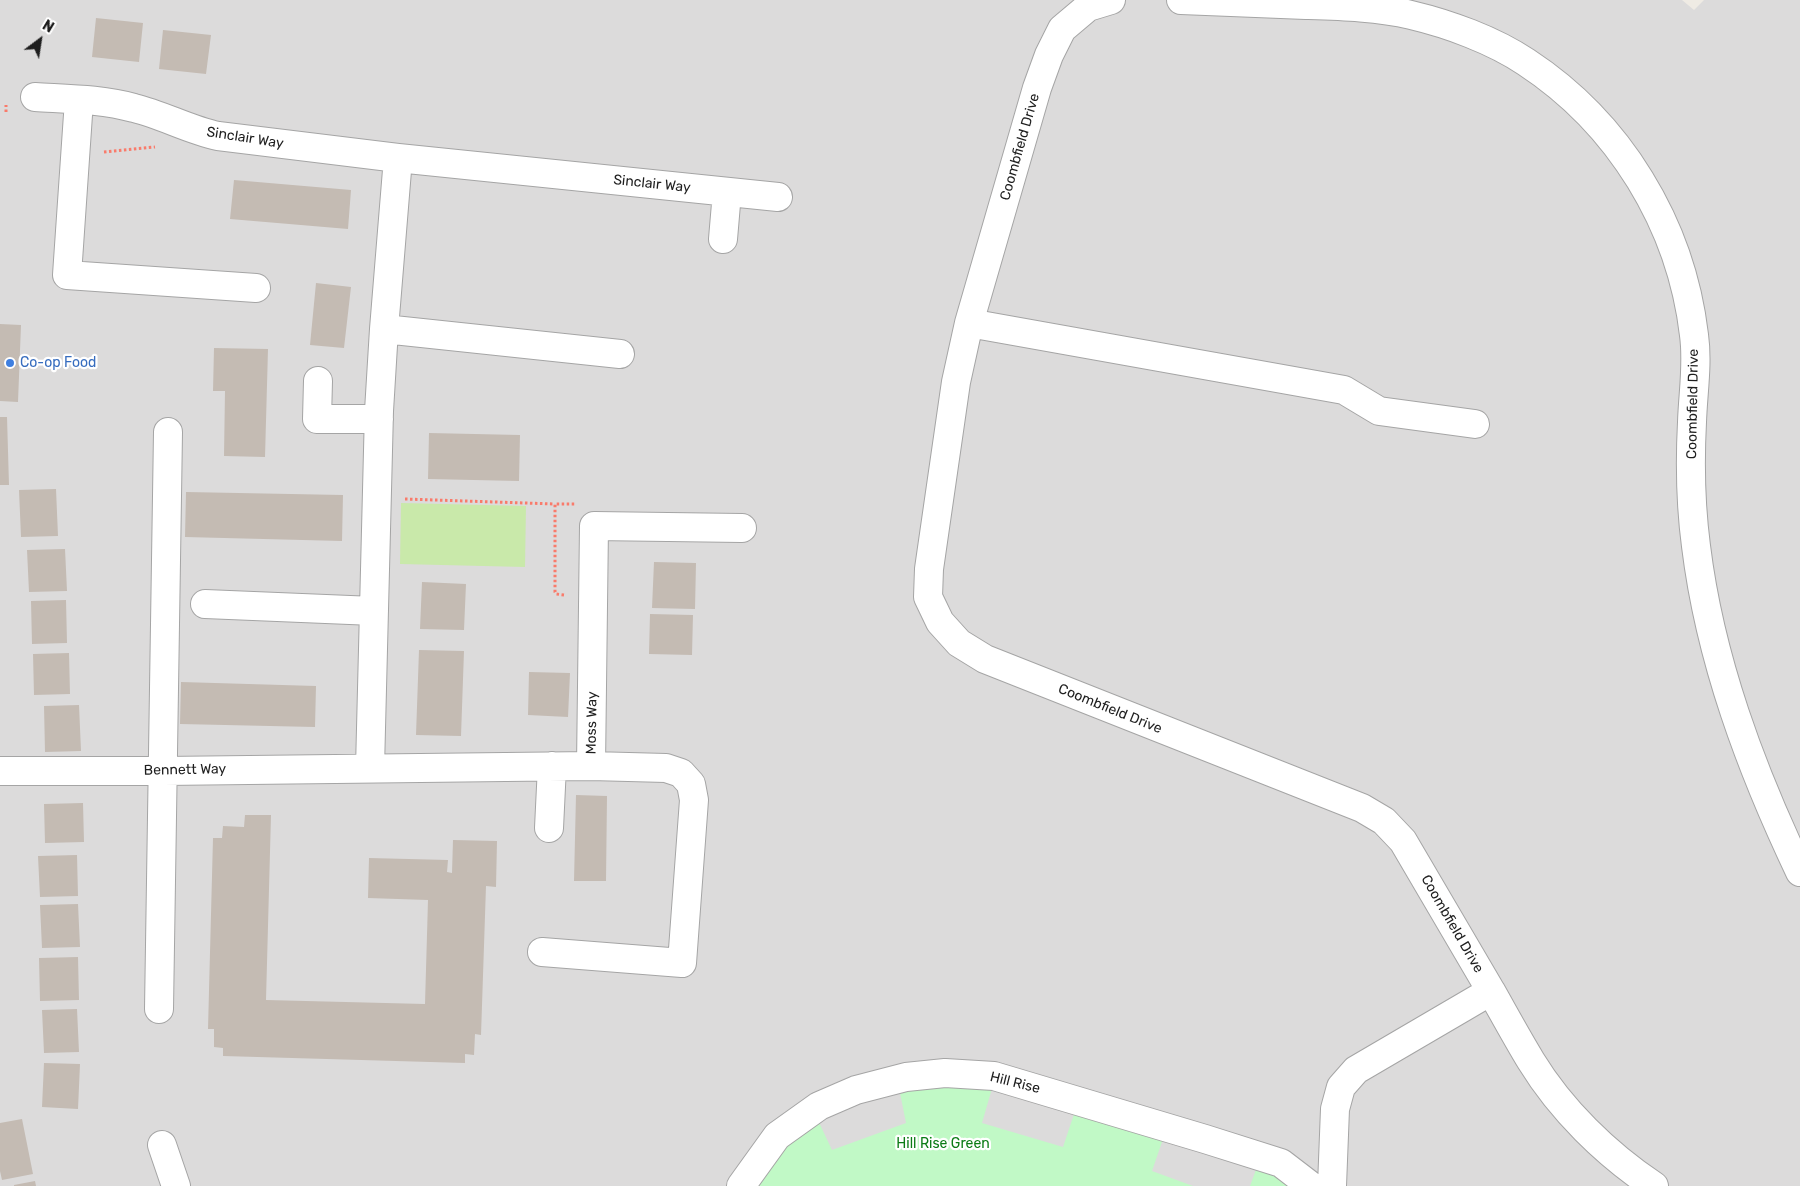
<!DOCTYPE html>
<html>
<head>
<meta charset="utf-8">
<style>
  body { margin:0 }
  #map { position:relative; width:1800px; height:1186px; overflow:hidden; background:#efebe4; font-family:Rubik,sans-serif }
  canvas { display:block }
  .north { position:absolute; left:15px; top:15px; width:50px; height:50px; -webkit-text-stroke:4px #fff; paint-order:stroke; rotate:31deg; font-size:14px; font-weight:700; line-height:20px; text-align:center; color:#1e1e1e }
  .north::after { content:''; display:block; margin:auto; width:18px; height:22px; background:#1e1e1e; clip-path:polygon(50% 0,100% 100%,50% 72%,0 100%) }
</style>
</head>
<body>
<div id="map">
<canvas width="1800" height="1186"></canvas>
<div class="north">N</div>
</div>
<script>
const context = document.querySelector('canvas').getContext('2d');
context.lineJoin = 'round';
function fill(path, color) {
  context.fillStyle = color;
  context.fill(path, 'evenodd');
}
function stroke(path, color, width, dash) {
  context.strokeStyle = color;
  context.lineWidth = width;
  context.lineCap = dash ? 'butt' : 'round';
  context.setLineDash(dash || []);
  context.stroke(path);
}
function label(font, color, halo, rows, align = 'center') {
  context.font = font + ' Rubik,sans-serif';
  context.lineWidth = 4.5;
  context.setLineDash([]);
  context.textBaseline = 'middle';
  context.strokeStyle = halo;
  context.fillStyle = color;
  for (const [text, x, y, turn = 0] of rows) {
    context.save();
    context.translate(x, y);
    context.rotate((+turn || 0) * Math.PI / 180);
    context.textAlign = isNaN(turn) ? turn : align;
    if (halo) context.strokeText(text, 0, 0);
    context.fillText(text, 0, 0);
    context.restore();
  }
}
fill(new Path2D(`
  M0,0H1682L1694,10L1704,0H1800V1186H0Z`), '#dcdbdb');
fill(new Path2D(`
  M401,503L526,506L525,567L400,564Z`), '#c9e9aa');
fill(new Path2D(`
  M993,1085L982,1123L1063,1147L1075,1111L1163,1139L1152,1171L1193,1186H750L786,1139L816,1116L832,1150L906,1123L899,1088Z
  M1257,1167L1282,1179L1289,1186H1250Z`), '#c1f9c6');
fill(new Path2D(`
  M96,18L143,23L139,62L92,57Z
  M163,30L211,35L206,74L159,69Z
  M234,180L351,190L348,229L230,219Z
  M316,283L351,287L344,348L310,345Z
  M0,324L21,325L18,402L0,401Z
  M214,348L268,349L265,457L224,456L225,391H213Z
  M0,417H7L9,485H0Z
  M429,433L520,435L519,481L428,479Z
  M56,489L58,536L21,537L19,490Z
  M186,492L343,495L342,541L185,537Z
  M65,549L67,591L29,592L27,550Z
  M654,562L696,563L695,609L652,608Z
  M422,582L466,584L464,630L420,629Z
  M66,600L67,643L32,644L31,601Z
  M650,614L693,615L692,655L649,654Z
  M419,650L464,651L461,736L416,735Z
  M69,653L70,694L34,695L33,654Z
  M529,672L570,673L568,717L528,715Z
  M181,682L316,686L315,727L180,724Z
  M79,705L81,751L45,752L44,706Z
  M576,795L607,796L606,881H574Z
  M83,803L84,842L45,843L44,804Z
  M245,815H271L266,1000L425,1004L428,900L368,898L369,858L448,860L447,872L452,873L453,840L497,841L496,887L486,886L481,1035L475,1034L474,1055L465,1054V1063L223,1056V1048L214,1047V1029H208L213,838H222L223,826L244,827Z
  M77,855L78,896L40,897L38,856Z
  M78,904L80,947L42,948L40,905Z
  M78,957L79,1000L40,1001L39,958Z
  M77,1009L79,1052L44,1053L42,1010Z
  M44,1063L80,1064L78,1109L42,1107Z
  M22,1119L33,1174L2,1180L0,1171V1123Z
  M35,1181L36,1186H14V1185Z`), '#c4bbb3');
const minor = new Path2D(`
  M1111,0L1088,7L1062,29L1049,55L1037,88L969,323L956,382L929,569L928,597L940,622L959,643L985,659L1362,808L1384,821L1403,841L1491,991L1356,1070L1341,1087L1335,1109L1332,1186
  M1181,0C1223,2 1264,3 1306,5C1339,6 1379,7 1411,15C1449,24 1493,40 1526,62C1619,123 1681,224 1694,335C1698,364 1693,392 1692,422C1690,460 1691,508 1696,546C1710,660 1751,769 1800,872
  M35,97C68,99 102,99 134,108C163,115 189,130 218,136L398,158L778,197
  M79,100L67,275L256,288
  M723,239L727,192
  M969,323L1344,390L1379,411L1475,424
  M384,329L620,354
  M318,381L317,419H379
  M205,604L374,611
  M370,768L379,411L384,329L398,158
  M0,771H164L591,766
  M549,828L552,766
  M542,952L682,963L694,800L691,784L681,773L666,768L591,766L594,526L742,528
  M1491,991C1504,1014 1517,1038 1531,1061C1561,1110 1606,1154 1654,1186
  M159,1009L168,432
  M162,1145L176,1186
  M741,1186L777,1136L819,1106L856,1090L906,1077L945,1073L994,1076L1205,1139L1281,1163L1311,1186`);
stroke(minor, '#a5a5a5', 30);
stroke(new Path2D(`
  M6,112V105
  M104,152L155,147
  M405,499L555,504
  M564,595L556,594L555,592V504H575`), '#f97b6b', 3, [2.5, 2.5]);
stroke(minor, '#fff', 28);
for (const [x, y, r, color] of [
  [10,363,5,"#3f7fe0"]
]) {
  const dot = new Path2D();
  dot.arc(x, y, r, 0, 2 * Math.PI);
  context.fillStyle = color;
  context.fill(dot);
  stroke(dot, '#fff', 2);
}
label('14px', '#1e1e1e', '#fff', [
  ["Sinclair Way",245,138,9],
  ["Coombfield Drive",1020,147,-74],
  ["Sinclair Way",652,184,6],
  ["Coombfield Drive",1693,404,-89],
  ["Coombfield Drive",1110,709,22],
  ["Moss Way",592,723,-89],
  ["Bennett Way",185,770,-1],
  ["Coombfield Drive",1452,924,60],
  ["Hill Rise",1015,1083,14]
]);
label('14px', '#366cbe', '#fff', [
  ["Co-op Food",20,363]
], 'left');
label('14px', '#0c7c16', '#fff', [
  ["Hill Rise Green",943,1144]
]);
</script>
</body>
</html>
